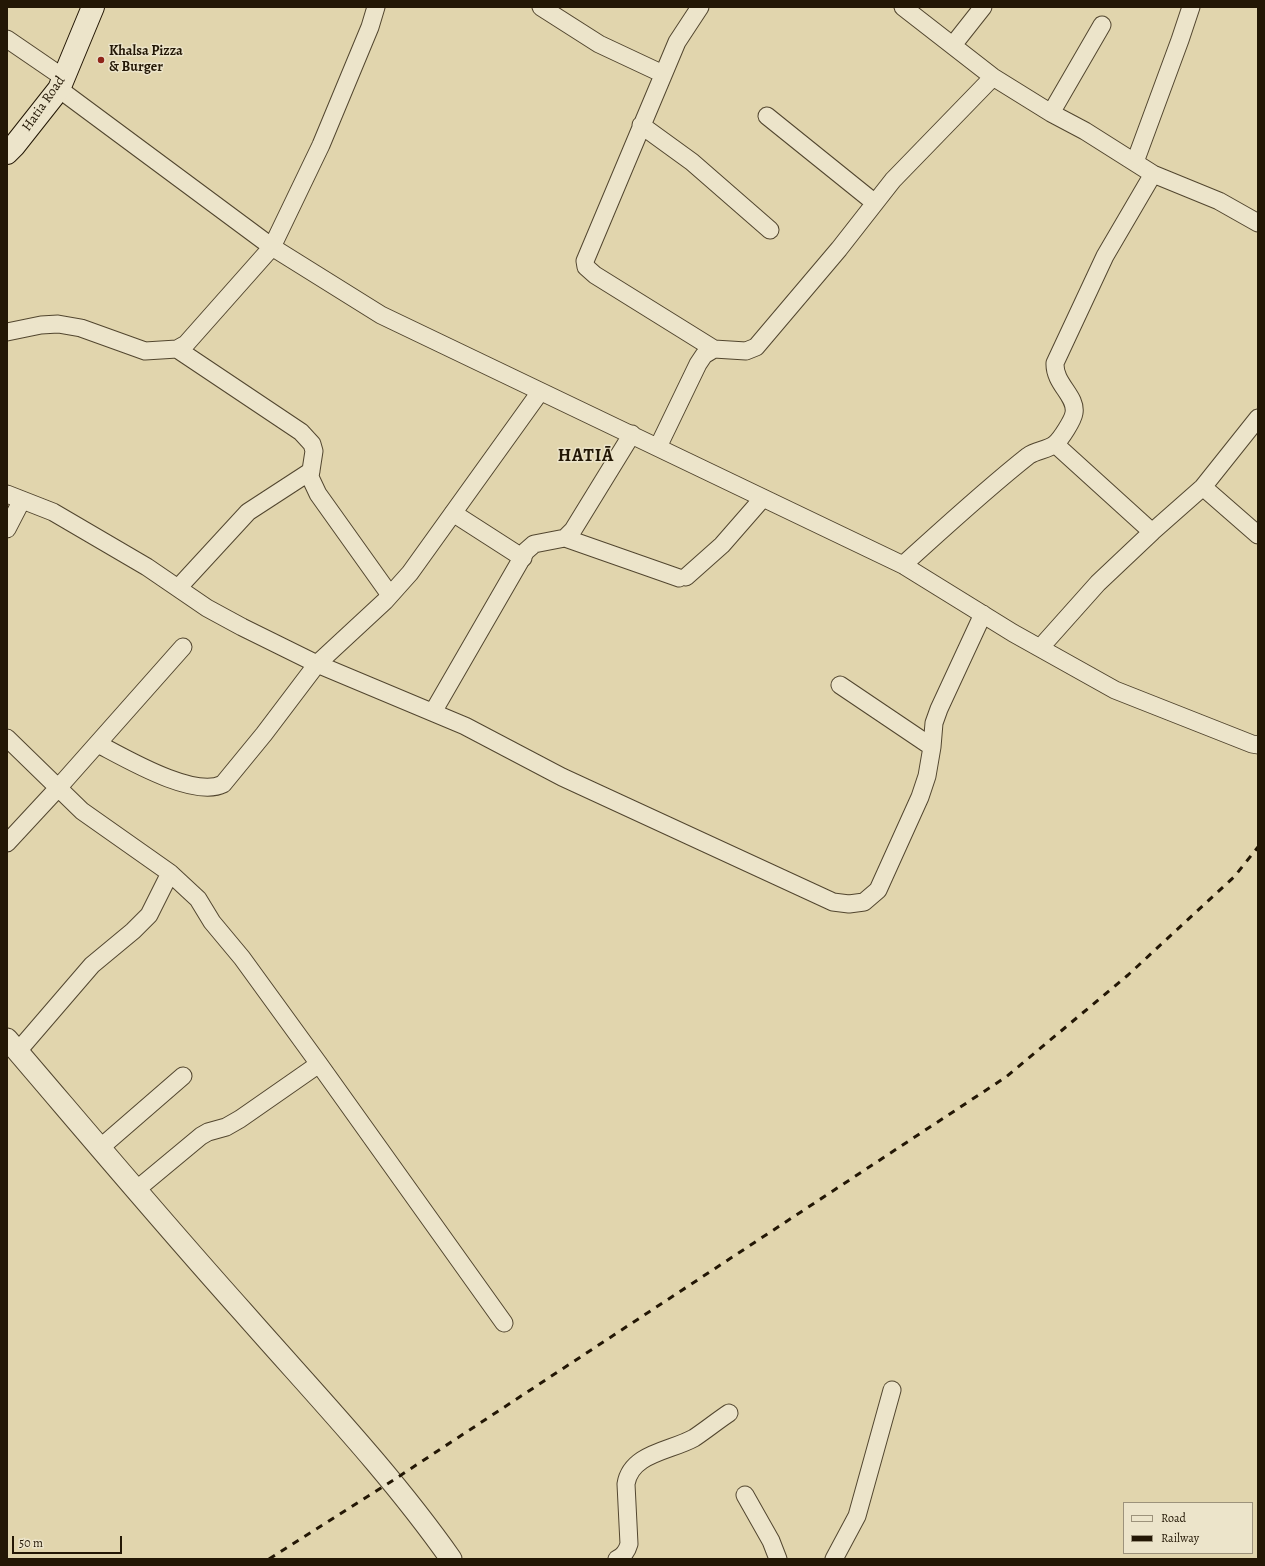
<!DOCTYPE html>
<html>
<head>
<meta charset="utf-8">
<style>
  body { margin:0 }
  #map { position:relative; width:1265px; height:1566px; overflow:hidden; background:#e1d5ad; font-family:Alegreya,serif }
  canvas { display:block }
  .frame { position:absolute; inset:0; border:8px solid #231705; pointer-events:none }
  .legend { position:absolute; left:1123px; top:1502px; width:130px; height:52px; box-sizing:border-box; background:#ece4ca; border:1px solid #9c927b; margin:0; padding:5px 7px; list-style:none; font-size:12px; color:#231705 }
  .legend li { display:flex; align-items:center; gap:8px; height:20px }
  .legend b { width:20px; border:1px solid #9c927b }
  .scale { position:absolute; left:12px; top:1536px; width:110px; height:18px; box-sizing:border-box; border:2px solid #231705; border-top:0; padding-left:5px; font-size:12px; line-height:14px; white-space:nowrap; color:#231705; -webkit-text-stroke:3px #ece4ca; paint-order:stroke }
</style>
</head>
<body>
<div id="map">
<canvas width="1265" height="1566"></canvas>
<div class="frame"></div>
<ul class="legend">
<li><b style="height:5px;background:#ece4ca"></b>Road</li>
<li><b style="height:5px;background:#231705"></b>Railway</li>
</ul>
<div class="scale">50 m</div>
</div>
<script>
const context = document.querySelector('canvas').getContext('2d');
context.lineJoin = 'round';
function stroke(path, color, width, dash) {
  context.strokeStyle = color;
  context.lineWidth = width;
  context.lineCap = dash ? 'butt' : 'round';
  context.setLineDash(dash || []);
  context.stroke(path);
}
function label(font, color, halo, rows, align = 'center') {
  context.font = font + ' Alegreya,serif';
  context.lineWidth = 3;
  context.setLineDash([]);
  context.textBaseline = 'middle';
  context.strokeStyle = halo;
  context.fillStyle = color;
  for (const [text, x, y, turn = 0] of rows) {
    context.save();
    context.translate(x, y);
    context.rotate((+turn || 0) * Math.PI / 180);
    context.textAlign = isNaN(turn) ? turn : align;
    if (halo) context.strokeText(text, 0, 0);
    context.fillText(text, 0, 0);
    context.restore();
  }
}
const minor = new Path2D(`
  M541,7L599,44L663,74
  M700,7L677,42L585,261L586,267L595,275L714,349
  M903,7L993,77L1051,113L1085,131L1153,174L1219,201L1258,223
  M7,39L64,78
  M953,45L983,7
  M59,89L272,247L381,315L903,565L1013,633L1115,690L1252,744L1258,745
  M1051,113L1102,25
  M767,116L875,203
  M641,125L692,162L770,230
  M1135,162L1180,40L1191,7
  M7,332L41,325L58,324L81,328L145,351L177,349L186,344L272,247L321,145L370,27L376,7
  M177,349L301,432L312,444L314,451L310,477L318,494L390,595
  M1055,444L1152,532
  M658,447L698,364L704,355L714,349L746,351L756,347L839,249L893,180L993,77
  M1203,487L1258,535
  M7,494L53,512L147,567L207,608L242,627L317,664L465,726L562,777L833,902L849,904L864,902L878,890L920,797L927,776L932,747L934,723L939,709L983,614
  M453,513L523,558
  M7,529L22,500
  M565,538L679,578
  M903,565C944,528 985,490 1028,456C1036,450 1048,450 1055,444C1061,439 1073,420 1074,413C1077,396 1054,384 1055,363L1105,256L1153,174
  M686,577L722,545L763,498
  M178,588L248,512L311,471
  M1040,648L1098,583L1152,532L1203,487L1258,418
  M840,685L932,747
  M433,712L526,551L534,544L565,538L573,530L632,434
  M7,738L82,811L170,873L198,899L212,922L242,958L319,1064L504,1323
  M98,744C125,758 194,799 223,784L264,734L317,664L385,601L410,573L540,392
  M7,843L58,788L183,647
  M18,1051L92,965L133,931L149,915L170,873
  M100,1148L183,1076
  M136,1190L201,1136L208,1132L226,1127L240,1119L319,1064
  M745,1495L771,1541L778,1559
  M617,1559C624,1556 627,1551 629,1544L626,1484C631,1453 671,1451 694,1438C706,1430 717,1421 729,1413
  M834,1559L857,1516L892,1390`);
const tertiary = new Path2D(`
  M7,1039C85,1130 163,1223 243,1312C314,1393 389,1471 451,1559`);
const secondary = new Path2D(`
  M7,153L14,146L59,89L93,7`);
stroke(minor, '#52462f', 19);
stroke(tertiary, '#52462f', 23);
stroke(secondary, '#231705', 24);
stroke(minor, '#ece4ca', 17);
stroke(tertiary, '#ece4ca', 21);
stroke(secondary, '#ece4ca', 22);
stroke(new Path2D(`
  M269,1559L392,1481L1006,1077L1128,975L1234,877L1258,847`), '#231705', 3, [7, 7]);
for (const [x, y, r, color] of [
  [101,60,4,"#8f2418"]
]) {
  const dot = new Path2D();
  dot.arc(x, y, r, 0, 2 * Math.PI);
  context.fillStyle = color;
  context.fill(dot);
  stroke(dot, '#ece4ca', 1.5);
}
label('bold 14px', '#231705', '#ece4ca', [
  ["Khalsa Pizza",109,52],
  ["& Burger",109,68]
], 'left');
label('14px', '#231705', '#ece4ca', [
  ["Hatia Road",44,104,-55]
]);
context.letterSpacing = '1px';
label('bold 18px', '#231705', '#ece4ca', [
  ["HATIĀ",586,457]
]);
context.letterSpacing = '0px';
</script>
</body>
</html>
